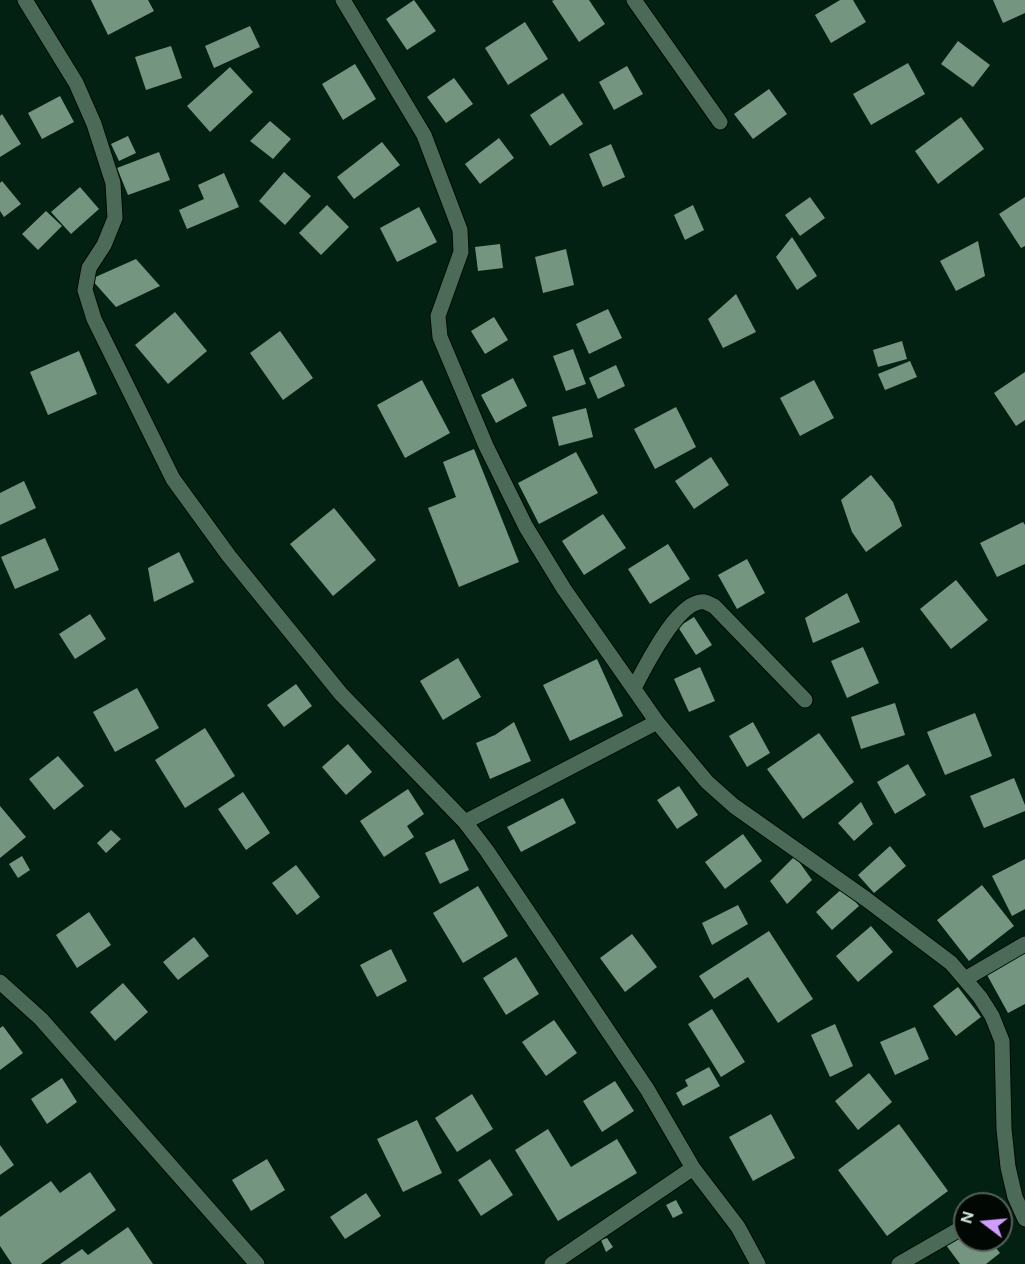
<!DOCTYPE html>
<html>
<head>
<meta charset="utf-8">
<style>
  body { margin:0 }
  #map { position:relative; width:1025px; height:1264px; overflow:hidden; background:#022112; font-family:"DM Sans",sans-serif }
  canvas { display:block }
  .north { position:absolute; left:953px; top:1192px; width:60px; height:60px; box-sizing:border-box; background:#010803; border:2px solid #556159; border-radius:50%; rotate:286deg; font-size:16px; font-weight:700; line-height:24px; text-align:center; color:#d4e6db }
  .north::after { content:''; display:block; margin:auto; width:21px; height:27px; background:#d19dfe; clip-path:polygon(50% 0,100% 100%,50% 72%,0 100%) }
</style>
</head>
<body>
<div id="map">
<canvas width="1025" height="1264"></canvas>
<div class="north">N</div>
</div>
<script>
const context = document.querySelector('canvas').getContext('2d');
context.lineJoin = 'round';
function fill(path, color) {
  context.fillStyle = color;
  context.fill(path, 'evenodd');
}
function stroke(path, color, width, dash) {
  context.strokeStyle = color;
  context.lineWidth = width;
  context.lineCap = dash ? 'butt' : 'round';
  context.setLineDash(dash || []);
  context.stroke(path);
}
fill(new Path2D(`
  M91,0H148L154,11L108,35Z
  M414,0L436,31L407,50L386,19Z
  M554,0H589L605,24L579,42L552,1Z
  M840,0H853L866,22L831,43L815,15Z
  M993,0H1025V13L1003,23Z
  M525,22L548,59L508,85L485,48Z
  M250,26L260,47L214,68L205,46Z
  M958,41L990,65L973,87L941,64Z
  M171,46L182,78L146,90L135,57Z
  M908,63L925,94L871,125L853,94Z
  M355,64L376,99L343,120L322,84Z
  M627,66L643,94L614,110L599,82Z
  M230,67L253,92L210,132L187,106Z
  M454,78L473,104L446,123L427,97Z
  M769,89L787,114L753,139L734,114Z
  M563,93L583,124L550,146L530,115Z
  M60,96L74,122L42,139L28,113Z
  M2,114L21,144L0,157V116Z
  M961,117L984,149L938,184L915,151Z
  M270,121L291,139L273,159L250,141Z
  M128,136L136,153L119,161L111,144Z
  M499,138L514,158L480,184L465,164Z
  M382,142L400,165L354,199L337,177Z
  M611,144L625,177L603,187L589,154Z
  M159,152L170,180L128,195L117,168Z
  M284,172L311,196L285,225L259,201Z
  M224,173L239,207L187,229L179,210L204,199L198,185Z
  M2,181L21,204L4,217L0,211V183Z
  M80,187L99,209L71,234L51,212Z
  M810,197L825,218L800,236L785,215Z
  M1025,197V246L1021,248L999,214Z
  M327,205L349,227L321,255L299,233Z
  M693,205L704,230L685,240L674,215Z
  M419,207L437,242L397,262L380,228Z
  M46,211L62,226L38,250L22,234Z
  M792,237L817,276L797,290L776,257Z
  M978,241L985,276L956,291L940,261Z
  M500,244L503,268L478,271L475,247Z
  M566,249L574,285L543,293L535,257Z
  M136,259L160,286L116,307L91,279Z
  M736,294L756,332L723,348L708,319Z
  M608,309L622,338L589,354L576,324Z
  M175,312L207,351L168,384L135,345Z
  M494,317L508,340L485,354L471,331Z
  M280,331L313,378L283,400L250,353Z
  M902,341L907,359L878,367L873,350Z
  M573,349L586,384L566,391L553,356Z
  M79,351L97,394L48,415L30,372Z
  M910,361L917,377L885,390L878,374Z
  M616,365L625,386L598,399L589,378Z
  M1025,372V420L1016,426L994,393Z
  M513,378L527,406L496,423L481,395Z
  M422,380L450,433L405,458L377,405Z
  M814,380L834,418L800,436L780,398Z
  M676,407L696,447L655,469L634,429Z
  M586,408L593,437L559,446L552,417Z
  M474,449L519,562L459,587L428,508L456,497L443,462Z
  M576,452L598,493L539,524L518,483Z
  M711,457L729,485L694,509L675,481Z
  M871,475L893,502L902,526L866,552L852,532L841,500Z
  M24,481L36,508L0,525V493Z
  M334,508L376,560L333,596L290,544Z
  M603,514L626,548L584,575L562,541Z
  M1023,522L1025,525V564L997,577L980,543Z
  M45,538L59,570L15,589L1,557Z
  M668,544L690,579L650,604L628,569Z
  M179,552L194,582L154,602L148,568Z
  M747,559L765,593L737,609L718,575Z
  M956,580L988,620L951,649L920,609Z
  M847,593L860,622L813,643L805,618Z
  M90,614L106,639L75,659L59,634Z
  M694,617L712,645L696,655L678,627Z
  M863,647L879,683L847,698L831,661Z
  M458,658L481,697L443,720L420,681Z
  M597,659L623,716L570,741L543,685Z
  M700,667L715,701L689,712L674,679Z
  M296,684L312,706L284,727L267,705Z
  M137,688L159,728L115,752L93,712Z
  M895,703L905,735L861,749L851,717Z
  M975,713L992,756L945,775L927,732Z
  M514,722L531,761L490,779L476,743L495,735Z
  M753,722L770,753L747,767L729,736Z
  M205,728L235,776L185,808L155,760Z
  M819,733L854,782L803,819L767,769Z
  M348,744L372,772L346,795L322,767Z
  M58,756L84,786L54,810L29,779Z
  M908,764L926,795L895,814L877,782Z
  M1014,778L1025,805V811L984,828L970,796Z
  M679,786L698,815L677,829L657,800Z
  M408,789L424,814L407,826L414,837L384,857L360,821Z
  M243,792L270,833L246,850L218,809Z
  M563,798L576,823L521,852L507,827Z
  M861,802L873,824L854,841L838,823Z
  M0,806L26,837L0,858Z
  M111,830L121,839L106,853L97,843Z
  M743,834L762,861L725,889L705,862Z
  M454,839L469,870L440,884L425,853Z
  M890,846L906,866L874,893L858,875Z
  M22,856L30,870L18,878L9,864Z
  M795,856L812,880L787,904L770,881Z
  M1025,859V909L1012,916L992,876Z
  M296,865L320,897L297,915L272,883Z
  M982,885L1014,926L969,961L937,920Z
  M478,886L508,936L463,963L433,913Z
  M844,887L859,906L832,930L816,912Z
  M738,905L748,924L712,945L702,923Z
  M89,912L111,945L77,968L56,935Z
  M871,926L893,952L858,982L836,956Z
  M769,931L813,999L778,1023L748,977L714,999L699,976Z
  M632,934L657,967L625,992L600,958Z
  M194,937L209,956L178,980L163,962Z
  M391,949L407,981L377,997L360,965Z
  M1025,951V1004L1008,1013L986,973Z
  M516,957L539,994L506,1015L483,978Z
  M123,983L148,1012L115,1041L90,1012Z
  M958,987L981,1017L956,1036L933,1006Z
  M712,1009L745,1062L721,1077L688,1024Z
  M554,1020L577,1053L546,1076L522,1042Z
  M835,1024L853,1066L830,1077L811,1035Z
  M3,1026L23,1053L0,1070V1028Z
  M915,1027L929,1059L895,1075L880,1042Z
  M709,1067L720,1086L683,1106L676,1093L688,1086L685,1080Z
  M869,1073L892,1102L858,1130L835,1101Z
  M62,1078L77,1102L47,1124L31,1099Z
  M615,1081L634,1111L602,1132L583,1101Z
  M472,1094L493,1129L457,1152L435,1118Z
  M771,1114L795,1158L753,1181L729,1137Z
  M417,1120L442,1173L403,1192L377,1139Z
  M899,1124L948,1191L887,1236L838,1170Z
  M548,1129L571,1167L617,1139L637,1173L558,1221L515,1150Z
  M0,1145L14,1165L0,1175Z
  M267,1159L285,1190L251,1211L232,1180Z
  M490,1159L513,1195L481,1216L458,1180Z
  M90,1172L116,1210L41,1264H12L0,1246V1217L51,1181L60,1193Z
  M366,1193L381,1216L345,1239L330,1217Z
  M676,1200L683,1213L673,1218L666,1205Z
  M128,1227L153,1264H60L82,1249L88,1255Z
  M965,1230V1240H990L1000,1253L986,1264H960L946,1245Z
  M607,1238L613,1247L606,1252L601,1240Z`), '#749681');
const minor = new Path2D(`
  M25,0L76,83L94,124L113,183L115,218L104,245L89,268L85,290L94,319L173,479L229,556L341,694L465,822L487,851L647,1089L693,1168
  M343,0L424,135L460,230L461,252L438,316L440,337L486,446L526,527L564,589L657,722L707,782L734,806L866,899L951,963L980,997L992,1016L1002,1041L1004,1129L1008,1167L1015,1197L1025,1219
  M634,0L720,122
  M634,688C645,668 678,598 705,602C706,602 713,606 714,606L805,700
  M465,822L657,722
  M965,979L1025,944
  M0,982L41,1019L257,1264
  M552,1264L693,1168L738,1227L758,1264
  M899,1264L965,1226`);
stroke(minor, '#000902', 17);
stroke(minor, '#4b6b58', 15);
</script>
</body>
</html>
